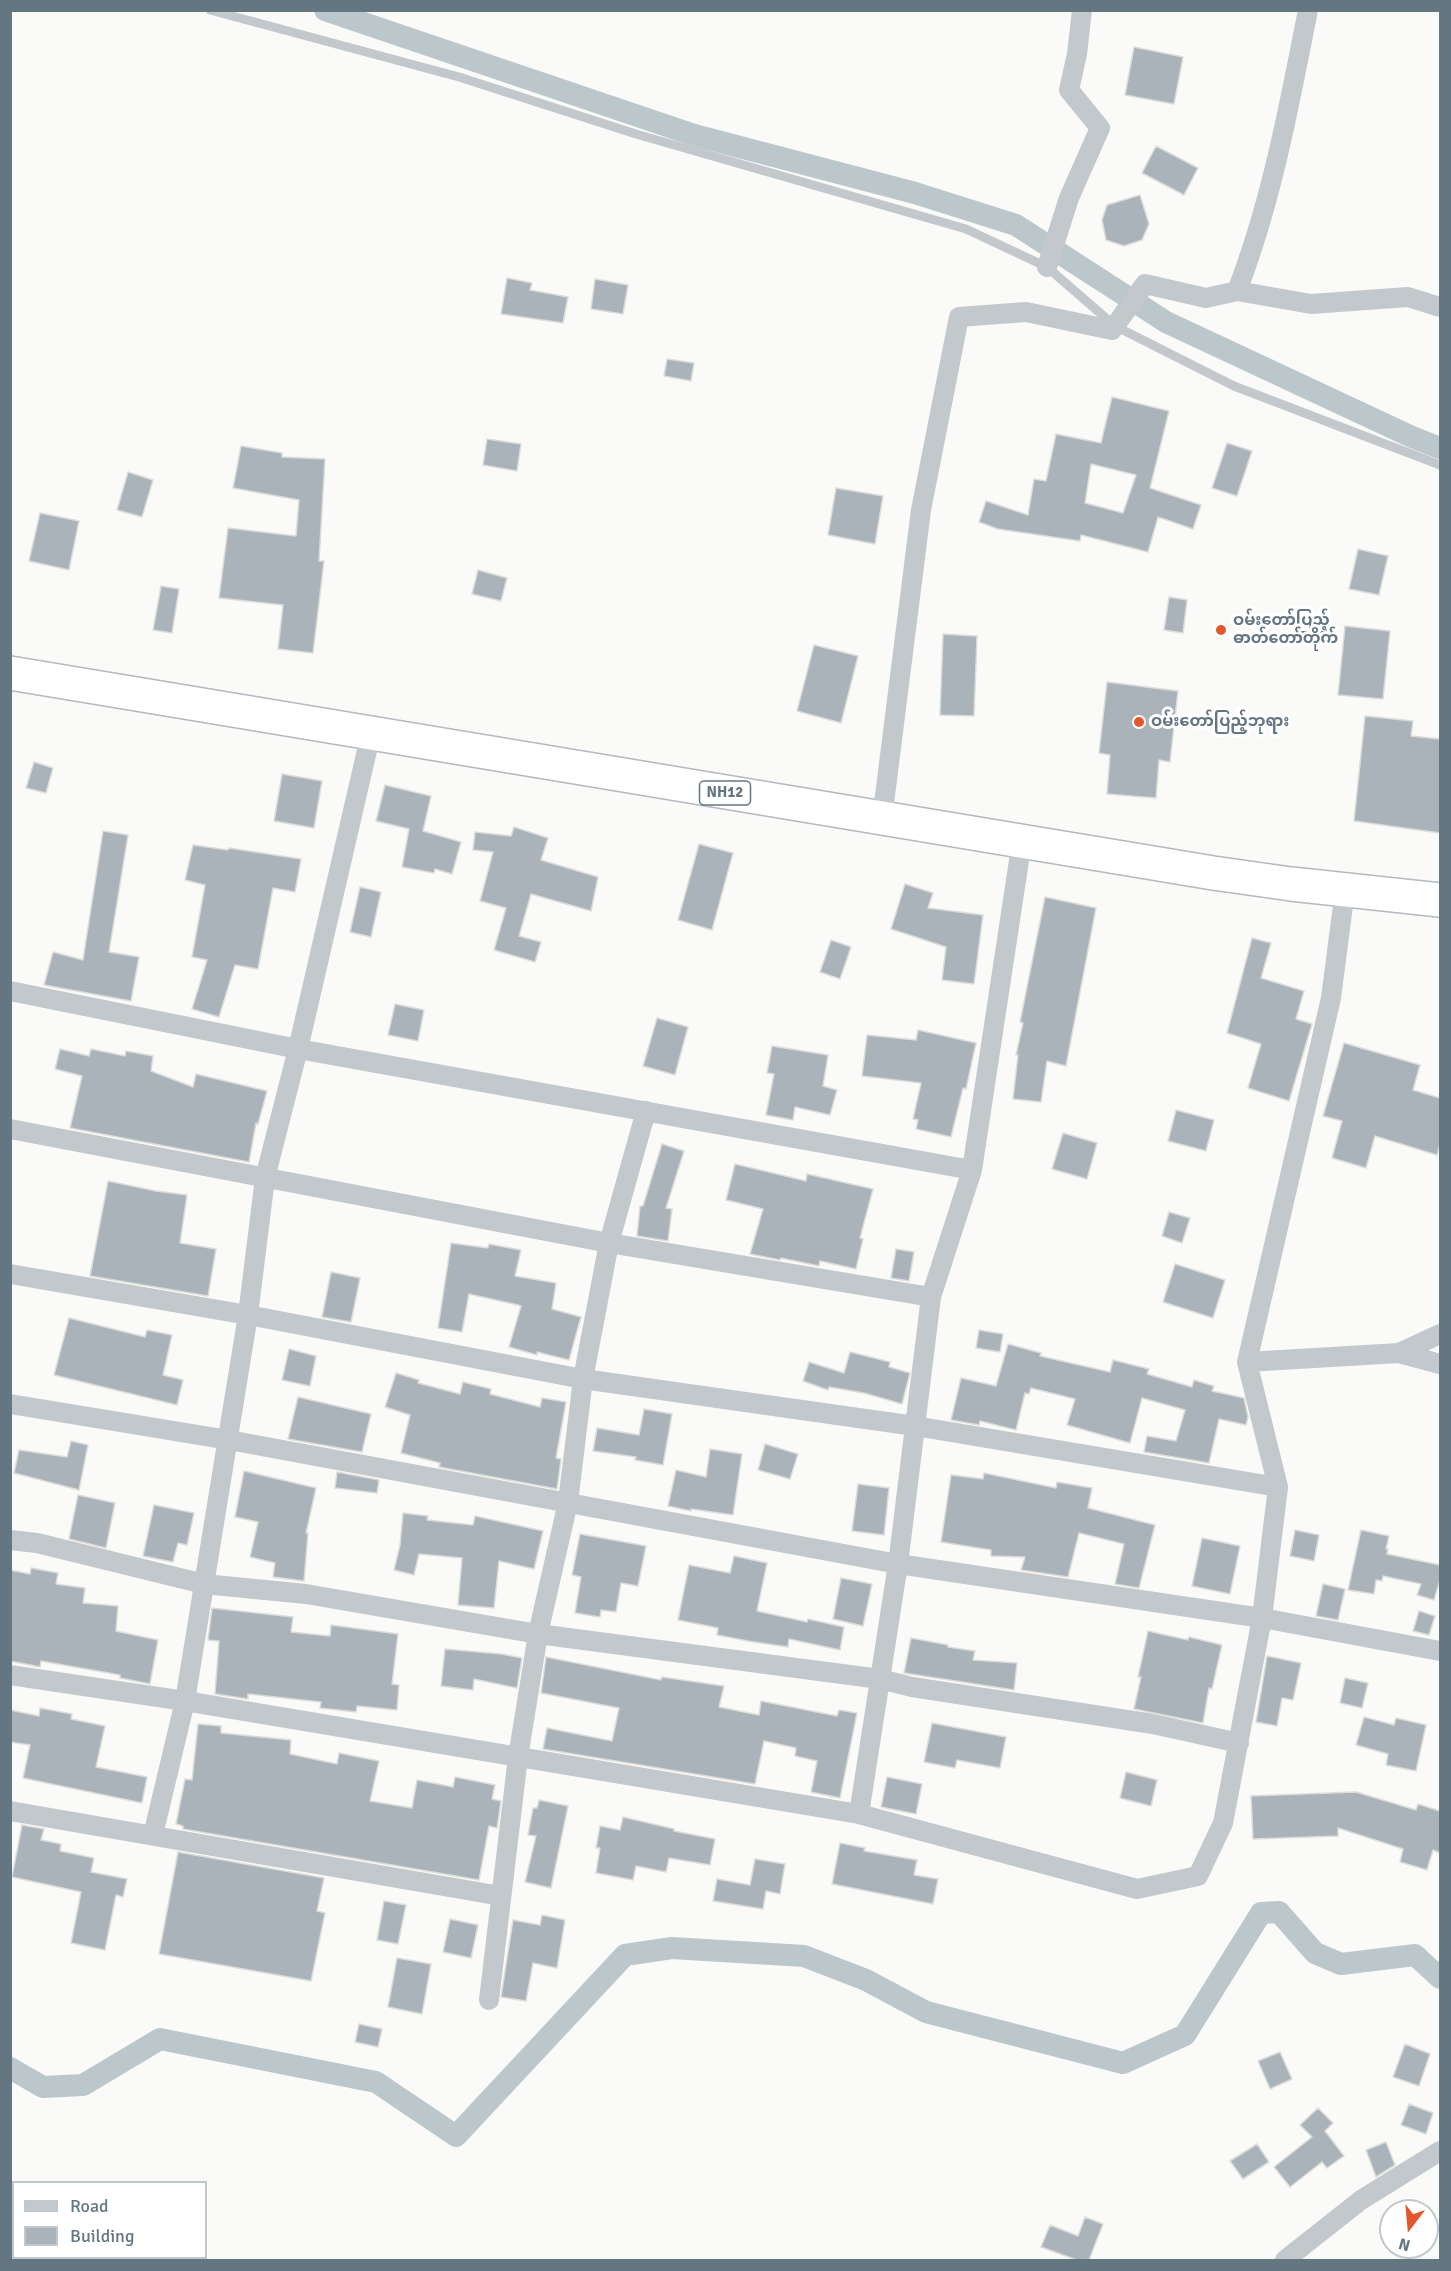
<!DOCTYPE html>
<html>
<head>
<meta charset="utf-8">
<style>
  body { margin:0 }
  #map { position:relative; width:1451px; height:2271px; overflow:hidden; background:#fafaf8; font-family:Signika,sans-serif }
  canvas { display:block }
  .frame { position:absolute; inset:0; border:12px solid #657683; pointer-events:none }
  .legend { position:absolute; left:12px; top:2181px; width:195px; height:78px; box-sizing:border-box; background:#fff; border:2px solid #c1c8cd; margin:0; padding:8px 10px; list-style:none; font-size:18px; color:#657683 }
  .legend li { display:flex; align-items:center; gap:12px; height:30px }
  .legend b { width:30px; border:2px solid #c1c8cd }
  .north { position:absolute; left:1379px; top:2199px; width:60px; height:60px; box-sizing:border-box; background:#fff; border:2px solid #c1c8cd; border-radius:50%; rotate:196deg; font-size:16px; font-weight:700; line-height:24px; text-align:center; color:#657683 }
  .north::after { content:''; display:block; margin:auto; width:21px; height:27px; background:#e4572e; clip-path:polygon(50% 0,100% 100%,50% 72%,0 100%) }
</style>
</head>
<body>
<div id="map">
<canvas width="1451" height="2271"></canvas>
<div class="frame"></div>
<ul class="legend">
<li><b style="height:8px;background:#c3c8cc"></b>Road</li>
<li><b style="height:16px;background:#aab3b9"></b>Building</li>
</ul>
<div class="north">N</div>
</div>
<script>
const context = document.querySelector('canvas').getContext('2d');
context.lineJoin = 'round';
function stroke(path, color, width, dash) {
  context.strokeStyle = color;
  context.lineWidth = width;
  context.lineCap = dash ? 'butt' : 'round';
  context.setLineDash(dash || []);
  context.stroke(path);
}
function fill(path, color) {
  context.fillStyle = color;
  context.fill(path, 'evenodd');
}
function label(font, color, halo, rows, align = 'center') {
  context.font = font + ' Signika,"Noto Sans Myanmar",sans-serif';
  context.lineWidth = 6;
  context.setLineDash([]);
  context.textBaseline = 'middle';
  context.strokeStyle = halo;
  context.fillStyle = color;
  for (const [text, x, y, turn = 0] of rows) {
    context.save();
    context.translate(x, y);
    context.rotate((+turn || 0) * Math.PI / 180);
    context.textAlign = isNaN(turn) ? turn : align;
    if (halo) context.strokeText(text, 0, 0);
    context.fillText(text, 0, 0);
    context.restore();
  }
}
stroke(new Path2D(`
  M325,10L694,135L915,193L1016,225L1166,322L1412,437L1440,448
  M10,2068L43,2087L83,2085L160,2039L376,2082L456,2136L625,1955L672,1948L804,1956L866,1980L926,2012L1123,2063L1185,2035L1261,1913L1279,1912L1315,1953L1341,1964L1415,1955L1440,1978`), '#bbc7cb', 22);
const building = new Path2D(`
  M1134,47L1183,57L1174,104L1125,95Z
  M1156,146L1198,168L1184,195L1142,173Z
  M1140,195L1149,224L1142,240L1124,246L1106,240L1102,220L1107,205Z
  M507,278L532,283L530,290L568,297L563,323L501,314Z
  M595,279L628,285L623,314L591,309Z
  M667,359L694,363L691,381L664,376Z
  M1112,397L1169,411L1150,488L1201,505L1193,529L1158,517L1148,552L1081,535L1080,541L998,529L979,522L986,501L1028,515L1034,479L1046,481L1056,434L1101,443ZM1091,464L1136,475L1123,513L1085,503Z
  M487,439L521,444L517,471L483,465Z
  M1227,443L1252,451L1237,496L1212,488Z
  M241,446L282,453V457L325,459L319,561H324L313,653L278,649L283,605L219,598L228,528L296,536L299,500L233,488Z
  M128,472L153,480L142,517L117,510Z
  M836,488L883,496L875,544L828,535Z
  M40,513L79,521L69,570L29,561Z
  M1358,549L1388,556L1379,595L1349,589Z
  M478,570L507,578L501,601L472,594Z
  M161,586L179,589L172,633L153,630Z
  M1169,597L1187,600L1183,633L1164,630Z
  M1345,626L1390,631L1383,699L1338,695Z
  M943,634L977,636L974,716L940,715Z
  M814,645L858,656L841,723L797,711Z
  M1107,682L1178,691L1170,762L1159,760L1156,798L1107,794L1110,755L1099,753Z
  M1365,716L1413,721L1411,736L1440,739V833L1354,821Z
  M34,762L53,768L46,793L26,788Z
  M282,774L322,781L314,828L274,821Z
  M385,785L431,796L423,831L461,842L452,874L435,869L434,873L402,867L409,829L376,821Z
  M514,827L548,838L541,860L598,877L591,911L531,894L519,936L541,942L535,962L494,950L506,908L480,901L493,852L473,850L475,832L511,836Z
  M103,831L128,835L109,952L139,957L131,1001L44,985L53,952L83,960Z
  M699,844L733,853L712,930L678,920Z
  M193,845L228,850L229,848L301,859L295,892L273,888L258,969L235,965L219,1017L192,1009L207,960L192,957L205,885L185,880Z
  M905,884L933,893L928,908L983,915L974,984L942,980L946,947L891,929Z
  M360,887L381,892L371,937L350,932Z
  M1045,897L1096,908L1066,1066L1047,1061L1041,1102L1013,1099L1018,1055H1016L1023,1023L1020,1022Z
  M1252,938L1271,943L1261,978L1304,991L1296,1019L1312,1024L1289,1101L1248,1088L1261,1044L1227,1033Z
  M831,940L851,947L840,979L820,972Z
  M395,1004L424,1010L418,1041L388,1035Z
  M657,1018L688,1027L675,1075L643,1066Z
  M918,1030L976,1043L966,1089L963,1088L951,1137L916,1129L918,1120L913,1119L921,1083L862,1076L867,1035L916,1040Z
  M1344,1043L1420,1065L1413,1090L1440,1098V1144L1437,1155L1375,1136L1366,1168L1332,1158L1342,1121L1323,1116Z
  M772,1046L828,1055L823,1086L837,1090L830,1115L795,1107L793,1120L766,1115L774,1074L767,1073Z
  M60,1049L89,1056L91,1049L125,1056L126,1051L153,1056L151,1071L193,1087L196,1074L267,1091L258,1124L256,1123L249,1162L70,1128L82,1076L55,1069Z
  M1176,1110L1214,1120L1206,1151L1168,1141Z
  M1063,1133L1097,1143L1087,1179L1052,1169Z
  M662,1144L684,1151L666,1208L672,1209L668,1241L637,1236L640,1206H643Z
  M735,1164L806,1181L807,1174L873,1189L860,1238L863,1239L856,1269L820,1261L819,1266L781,1258L780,1260L750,1254L763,1209L726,1200Z
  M108,1181L156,1191L187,1195L180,1243L216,1249L208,1296L90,1276Z
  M1169,1212L1190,1218L1182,1243L1162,1236Z
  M451,1243L488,1248L489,1244L521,1250L515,1276L556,1283L552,1309L581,1317L569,1360L537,1352V1355L509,1347L521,1306L518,1305L469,1294L462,1332L438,1328Z
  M896,1249L914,1252L909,1281L891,1278Z
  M1175,1264L1225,1280L1213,1318L1163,1302Z
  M331,1272L360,1278L351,1322L322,1317Z
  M69,1318L145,1337L147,1330L172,1335L163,1375L183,1380L177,1405L54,1375Z
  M979,1330L1003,1334L1000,1352L976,1348Z
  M1008,1344L1041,1353L1040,1356L1110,1372L1113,1360L1149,1369L1147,1374L1192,1387L1194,1380L1214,1386L1212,1391L1244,1398L1248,1417L1246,1425L1219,1419L1209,1463L1144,1452L1147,1436L1176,1441L1185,1410L1142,1398L1130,1443L1067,1425L1075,1399L1031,1388L1029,1394L1025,1393L1016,1430L980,1421L979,1425L951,1420L961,1378L996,1386Z
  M289,1349L316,1356L310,1386L282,1380Z
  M850,1352L890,1362L889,1367L910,1373L902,1404L864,1393L829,1387L828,1390L803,1381L809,1362L844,1373Z
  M396,1373L419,1380L418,1383L460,1394L463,1382L491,1389L490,1394L540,1407L542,1398L566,1402L556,1458L561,1459L557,1489L439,1467L440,1463L401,1453L410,1415L385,1407Z
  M298,1397L371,1414L362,1452L288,1439Z
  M644,1409L672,1414L663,1465L635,1460L636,1457L593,1451L597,1428L639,1435Z
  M71,1441L88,1445L79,1490L14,1473L19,1450L67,1457Z
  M765,1444L798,1454L790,1479L758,1470Z
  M710,1449L742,1454L733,1515L691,1509V1511L668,1506L676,1470L706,1477Z
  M244,1471L316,1488L306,1533H308L304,1581L273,1577L275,1563L250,1557L258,1522L235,1517Z
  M337,1472L379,1480L377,1493L335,1488Z
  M984,1473L1056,1488L1057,1482L1092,1488L1088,1508L1155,1525L1139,1588L1115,1584L1124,1544L1079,1533L1068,1577L1021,1570L1025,1557L991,1556V1550L941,1542L951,1475L983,1479Z
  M858,1484L889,1488L884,1535L852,1531Z
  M78,1495L115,1503L106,1548L69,1539Z
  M154,1505L194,1513L187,1545L178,1543L173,1562L143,1556Z
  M403,1513L428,1516L427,1520L473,1525L475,1516L543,1531L534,1569L499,1561L494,1608L458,1605L462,1558L419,1554L414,1575L394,1570L400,1545Z
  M1295,1530L1319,1535L1314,1561L1290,1556Z
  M1361,1530L1389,1536L1386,1549H1388L1387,1554L1440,1565V1580L1434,1600L1417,1595L1421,1584L1383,1576L1382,1581L1376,1580L1374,1594L1348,1590Z
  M580,1534L646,1546L638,1586L621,1583L616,1612L601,1610L600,1617L575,1613L581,1577L572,1575Z
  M1202,1538L1240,1546L1230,1594L1192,1586Z
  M734,1556L767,1563L757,1611L807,1622L808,1619L844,1627L840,1650L789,1639L788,1647L748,1641L717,1635L718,1628L678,1620L689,1565L730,1573Z
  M31,1568L58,1573L56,1584L85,1588L83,1603L118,1606L116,1631L158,1640L150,1684L120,1678V1675L41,1661L40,1667L10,1661V1570L30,1574Z
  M841,1578L872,1584L863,1626L833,1619Z
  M1323,1584L1345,1589L1338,1620L1316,1616Z
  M212,1608L293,1617L291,1632L330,1636L331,1625L398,1634L392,1684L399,1685L397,1710L357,1706L356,1712L320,1708L321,1702L248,1694V1699L215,1694L219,1641L208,1640Z
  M1419,1611L1435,1616L1429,1635L1413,1631Z
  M1148,1631L1188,1640L1189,1637L1222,1645L1212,1689L1209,1688L1203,1723L1134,1709L1141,1677H1138Z
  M911,1638L948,1645V1647L975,1651L973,1660L1017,1663L1014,1690L904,1673Z
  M445,1649L501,1654L522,1658L517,1688L474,1679L473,1690L441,1686Z
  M1267,1656L1301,1663L1293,1700L1282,1698L1277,1726L1256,1722Z
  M546,1657L661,1680L662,1677L724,1686L719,1707L759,1715L761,1701L837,1716L839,1710L857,1713L840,1798L811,1792L817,1761L795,1756L796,1748L764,1741L755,1784L543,1749L547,1728L612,1741L619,1708L541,1693Z
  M1345,1678L1368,1683L1362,1708L1340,1703Z
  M40,1708L72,1714L71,1719L105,1726L96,1767L147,1777L142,1803L23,1778L30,1745L10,1742V1710L39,1716Z
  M1364,1717L1394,1725L1396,1718L1426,1725L1416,1771L1386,1765L1388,1754L1356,1745Z
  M932,1723L1006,1737L1000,1768L957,1760L955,1768L924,1762Z
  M198,1724L221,1726V1733L291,1740L290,1754L337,1764L339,1753L379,1761L370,1801L412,1808L417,1780L453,1787L455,1777L495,1785L492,1799L501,1801L497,1828L489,1826L479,1880L183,1829V1826L176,1824L185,1779L192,1780Z
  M1126,1772L1157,1780L1151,1806L1120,1798Z
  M887,1777L922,1784L916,1814L881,1807Z
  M1356,1792L1416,1810L1418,1804L1440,1811V1853L1433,1850L1427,1870L1400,1862L1403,1849L1338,1828V1836L1253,1839L1251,1796Z
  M539,1800L568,1806L551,1888L525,1882L536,1836L528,1835L533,1808H537Z
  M623,1817L674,1829V1831L715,1839L710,1865L669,1858L666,1872L636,1866L633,1880L596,1873L600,1848H596L600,1826L620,1830Z
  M22,1825L44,1829L41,1840L61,1844L60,1851L94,1858L91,1872L127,1879L123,1897L116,1895L105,1950L71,1943L81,1892L12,1877Z
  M840,1843L865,1848L864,1851L917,1860L914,1875L938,1879L933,1904L832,1884Z
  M178,1852L324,1878L317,1911L325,1913L311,1981L159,1954Z
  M755,1859L785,1864L780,1894L766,1891L763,1909L713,1901L717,1879L750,1885Z
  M384,1901L406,1905L398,1944L377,1940Z
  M542,1915L565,1920L557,1968L533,1963L526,2001L501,1997L513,1920L540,1925Z
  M450,1919L478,1925L471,1958L443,1952Z
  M397,1958L431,1964L422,2014L388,2007Z
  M359,2024L382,2029L378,2047L355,2042Z
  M1405,2044L1430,2054L1419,2086L1393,2077Z
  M1280,2052L1292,2079L1270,2089L1258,2061Z
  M1409,2104L1433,2113L1426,2134L1401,2125Z
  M1318,2108L1333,2123L1325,2131L1344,2156L1327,2168L1322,2162L1290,2187L1274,2167L1312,2137L1300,2125Z
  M1386,2142L1395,2165L1376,2177L1366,2150Z
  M1257,2144L1269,2162L1243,2179L1230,2161Z
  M1085,2217L1103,2224L1089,2260H1077L1041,2247L1050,2225L1078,2236Z`);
fill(building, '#aab3b9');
stroke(building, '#dcdcda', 1.5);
const trunk = new Path2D(`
  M10,673L1213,873L1291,884L1440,900`);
stroke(trunk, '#b4b9bd', 36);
stroke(new Path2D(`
  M210,10L459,77L636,134L966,229L1047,267L1115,326L1234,386L1440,465`), '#c3c8cc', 9);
stroke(new Path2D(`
  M1047,267L1069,198L1100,128L1069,90L1077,54L1082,10
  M1237,291L1311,304L1408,297L1440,307
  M882,819L921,510L959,317L1026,312L1112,330L1145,284L1206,298L1237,291C1272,200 1289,106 1308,10
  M10,991L298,1049L972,1170
  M10,1129L609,1243L931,1297
  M10,1274L248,1315L583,1379L915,1426L1278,1487
  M1399,1353L1440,1334
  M1247,1362L1399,1353L1440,1364
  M10,1404L229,1440L898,1564L1262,1618L1440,1651
  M10,1540L37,1543L204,1584L306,1594L538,1634L880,1679L912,1687L1153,1724L1239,1743
  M10,1675L185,1701L859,1814L1137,1889L1198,1876L1223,1823L1262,1618L1278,1487L1247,1362L1331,998L1345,890
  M10,1811L501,1896
  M859,1814L898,1564L931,1297L972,1170L1022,841
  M153,1835L185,1701L248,1315L265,1178L298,1049L371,733
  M489,2000L518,1757L538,1634L568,1502L583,1379L609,1243L646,1111
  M1285,2260L1361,2200L1440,2151`), '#c3c8cc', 20);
stroke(trunk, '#fff', 33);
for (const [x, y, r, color] of [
  [1221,630,6,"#e4572e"],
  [1139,722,6,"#e4572e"]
]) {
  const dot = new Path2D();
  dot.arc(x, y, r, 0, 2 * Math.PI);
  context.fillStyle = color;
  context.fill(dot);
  stroke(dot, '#fff', 2);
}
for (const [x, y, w] of [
  [725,793,51]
]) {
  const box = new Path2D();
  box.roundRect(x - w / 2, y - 12, w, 24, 4.5);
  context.fillStyle = '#fff';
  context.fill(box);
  stroke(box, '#657683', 1.5);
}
label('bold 15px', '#657683', null, [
  ["NH12",725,793]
]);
label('bold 16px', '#657683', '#fff', [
  ["ဝမ်းတော်ပြည့်",1233,621],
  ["ဓာတ်တော်တိုက်",1233,639],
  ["ဝမ်းတော်ပြည့်ဘုရား",1151,722]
], 'left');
</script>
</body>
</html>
